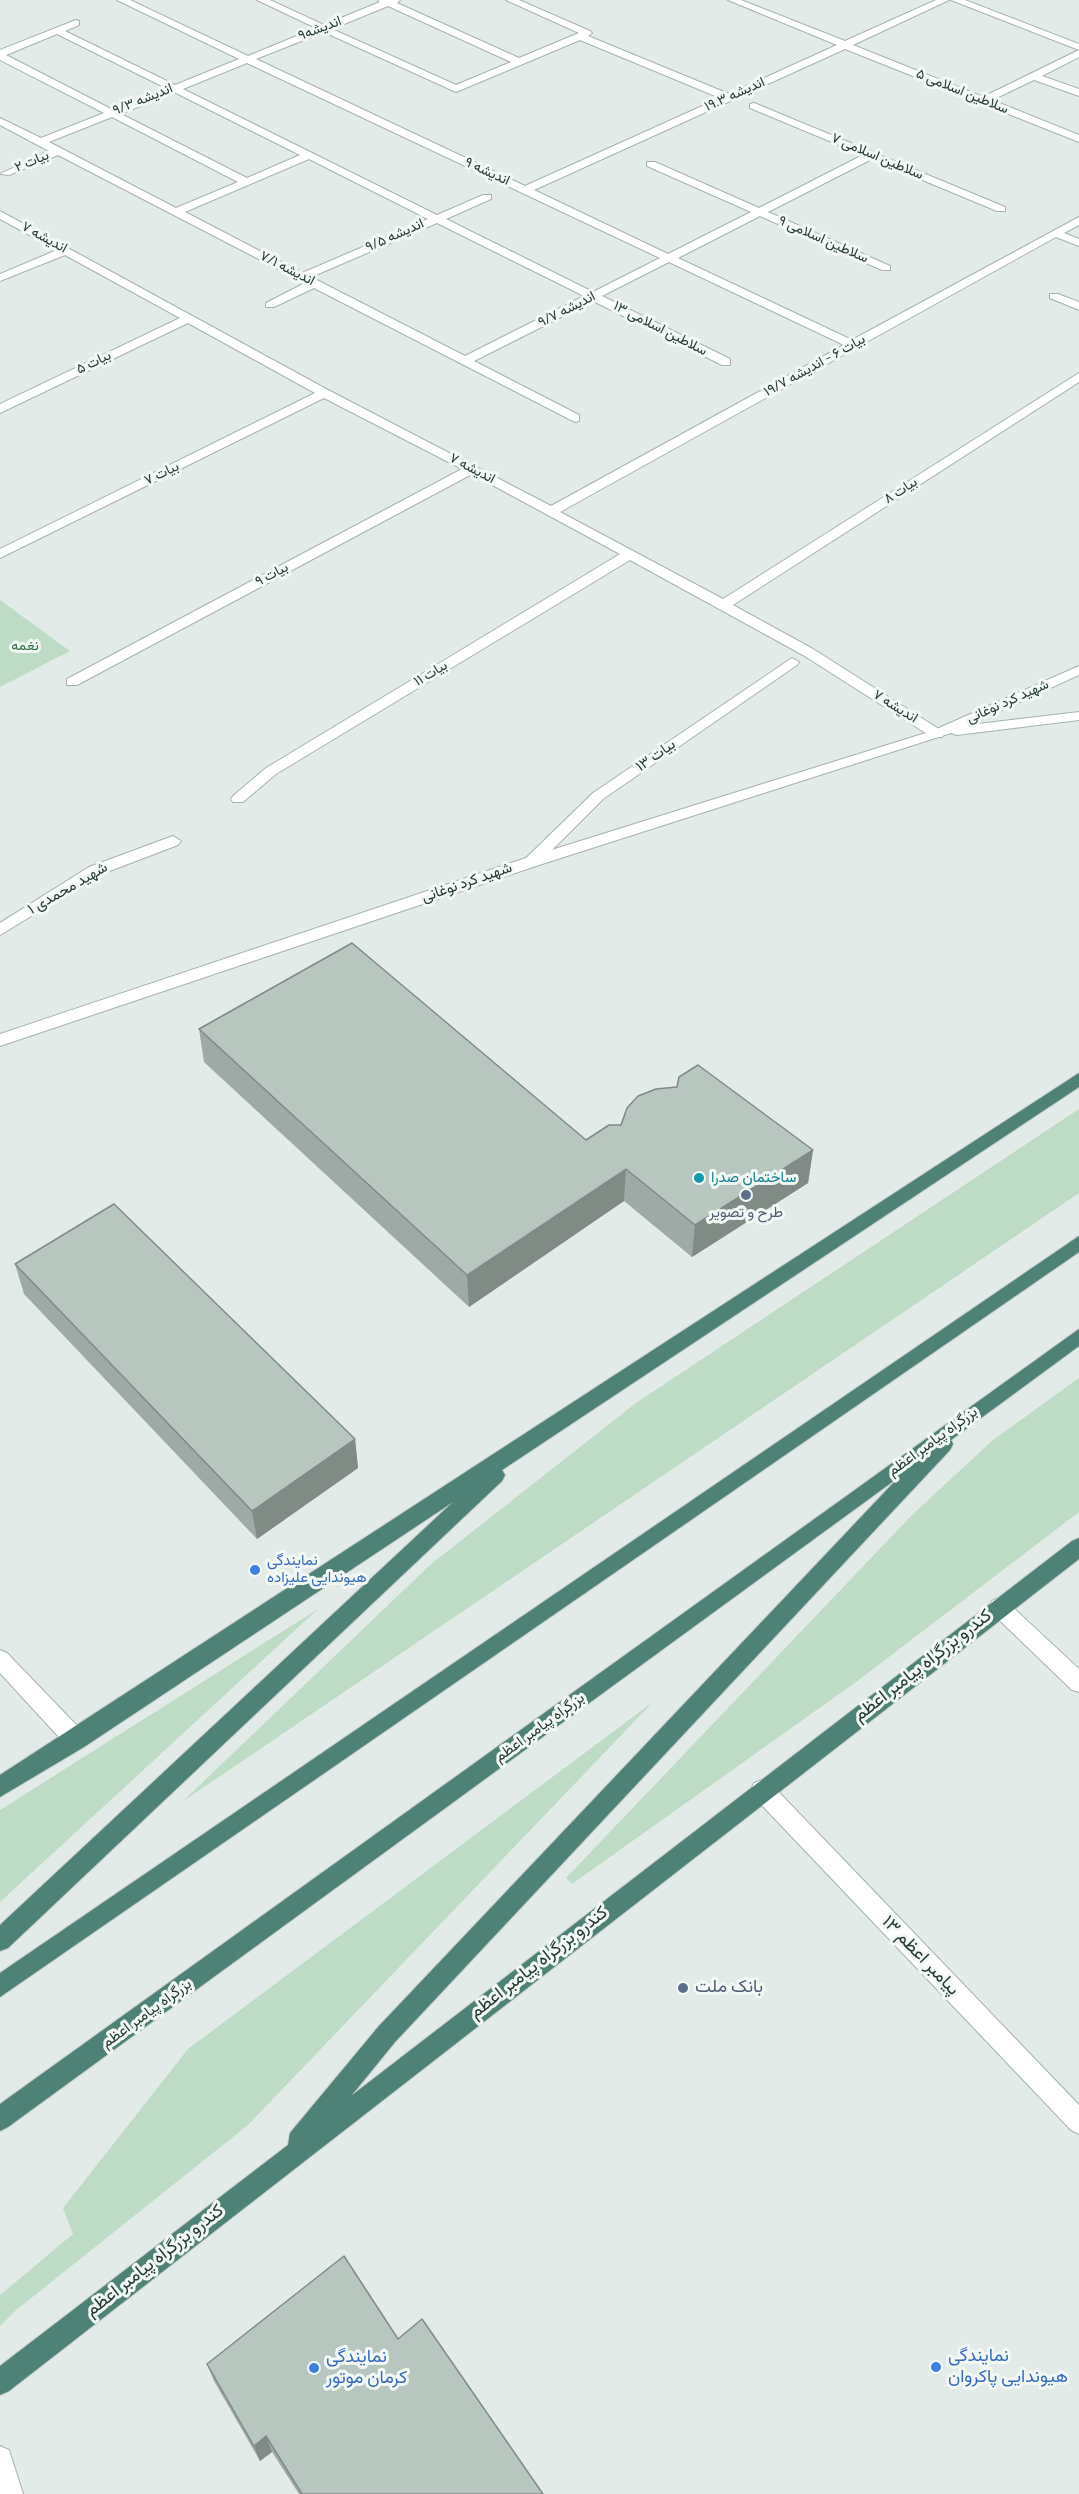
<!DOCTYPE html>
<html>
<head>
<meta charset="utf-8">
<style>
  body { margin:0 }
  canvas { display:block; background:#e2ebe7 }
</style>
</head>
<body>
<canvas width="1079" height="2494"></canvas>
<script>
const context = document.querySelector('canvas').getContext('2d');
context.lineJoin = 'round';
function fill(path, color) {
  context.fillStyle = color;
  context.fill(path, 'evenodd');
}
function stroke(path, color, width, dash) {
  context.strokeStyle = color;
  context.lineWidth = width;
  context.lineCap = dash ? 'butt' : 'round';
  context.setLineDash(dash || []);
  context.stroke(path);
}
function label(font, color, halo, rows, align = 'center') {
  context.font = font + ' "Titillium Web",Vazirmatn,sans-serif';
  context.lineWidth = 6;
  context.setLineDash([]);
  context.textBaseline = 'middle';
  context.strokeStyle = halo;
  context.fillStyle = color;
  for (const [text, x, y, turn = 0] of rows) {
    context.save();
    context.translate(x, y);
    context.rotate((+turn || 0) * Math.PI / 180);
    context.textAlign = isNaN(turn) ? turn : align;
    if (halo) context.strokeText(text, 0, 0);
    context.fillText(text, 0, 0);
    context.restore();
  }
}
fill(new Path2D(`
  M0,600L70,651L0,687Z
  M1079,1109V1193L182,1802L430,1565L636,1403Z
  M1079,1378V1512L856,1682L572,1884L566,1878L912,1515L993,1440Z
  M318,1609L0,1902V1810Z
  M653,1702L248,2125L15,2311L0,2326V2295L73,2234L63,2208L188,2049Z`), '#bddbc5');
const minor = new Path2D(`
  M117,0H130L248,56L316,28L257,0H270L324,25L380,2L378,0H400L397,3L519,58L579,33L506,0H519L590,31L592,33L588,36L729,94L837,45L728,0H741L845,41L936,0H949L853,45L983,97L1079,50V57L1042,76L1079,89V96L1034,80L992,100L1079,135V142L845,49L534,190L668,254L751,212L647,166V162H655L759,208L863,155L750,108V104L754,103L1005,207V211H997L872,159L768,212L890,266V270H882L760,216L678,258L852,340L1079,217V225L1064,233L1079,239V246L1056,237L560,512L723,599L1079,373V382L733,605L813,649L942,731L944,734L942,737H932L803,655L630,560L276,774L243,802H233L231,799L233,796L266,768L620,554L472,474L77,685H67V679L462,469L324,398L0,558V549L315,393L188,323L0,413V404L180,318L65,255L0,281V274L57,250L0,219V211L328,390L551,506L844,345L669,262L602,296L730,359V365H722L593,301L474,361L579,415V421L575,422L314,288L274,307H266V303L305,283L58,155L9,175L0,174L49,151L0,125V118L41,138L104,113L0,60V50L76,20L79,21V25L65,31L175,85L239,59ZM388,6L511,62L456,85L332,29ZM324,32L456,92L580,40L720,98L525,186L256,59ZM57,34L166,88L113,110L6,55ZM247,63L660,258L593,292L446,219L491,199V195H483L437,215L183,89ZM174,92L300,155L247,178L121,114ZM112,117L238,182L176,208L49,142ZM309,159L428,219L302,273L185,212ZM437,223L584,296L465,356L311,277Z
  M951,0H965L1079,44V50Z
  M1050,294H1058L1079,302V310L1050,298Z
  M792,658L799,662L797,665L603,799L536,866H526L523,862L526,858L593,793Z
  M173,836L181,841L178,845L99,875L0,935V923L89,867Z
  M999,1598L1006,1601L1079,1669V1692L1072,1690L992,1613L989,1607L992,1601Z
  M762,1780L770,1783L1079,2105V2134L1071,2130L754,1797L751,1790L754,1783Z`);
const tertiary = new Path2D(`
  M1079,666V675L969,725L1079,712V720L957,735L951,733L536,866L0,1046V1034L526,858L932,731Z
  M0,1650L7,1653L84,1733L87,1740L84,1747L76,1750L68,1747L0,1673Z`);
const secondary = new Path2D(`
  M0,2446L9,2450L23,2494H0Z`);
const trunk = new Path2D(`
  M1079,1073V1087L502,1470L505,1475L502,1481L8,1948L0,1951V1925L453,1502L84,1747L0,1797V1775Z
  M1079,1236V1252L0,1997V1973Z
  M1079,1329V1346L951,1440L953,1444L950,1450L395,2042L351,2096L1072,1541L1079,1538V1559L9,2391L0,2395V2366L288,2145L290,2133L379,2026L899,1477L8,2127L0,2131V2104Z`);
stroke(minor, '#a5b3ae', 2);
stroke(tertiary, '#a5b3ae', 2);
stroke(secondary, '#a2b6af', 2);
stroke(trunk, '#c2c8c6', 2);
fill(minor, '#fff');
fill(tertiary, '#fff');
fill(secondary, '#fff');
fill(trunk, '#4e8276');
fill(new Path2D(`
  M199,1029L586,1140L813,1150L808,1183L692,1257L624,1201L469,1307L204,1062Z
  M15,1264L355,1439L358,1468L257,1539L24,1294Z
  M398,2339L543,2494H299L272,2452L260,2461L214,2381L207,2364Z`), '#9eaaa5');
fill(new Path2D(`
  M813,1150L808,1183L692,1257L695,1225Z
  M626,1169L624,1201L469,1307L467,1275Z
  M355,1439L358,1468L257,1539L252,1511Z
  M266,2436L272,2452L260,2461L254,2446Z`), '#818b86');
const building = new Path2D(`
  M352,943L586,1140L609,1125H621L627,1108L638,1096L656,1089L677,1087L679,1077L698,1065L813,1150L695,1225L626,1169L467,1275L199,1029Z
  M114,1204L355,1439L252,1511L15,1264Z
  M344,2256L398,2339L422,2319L543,2494H302L266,2436L254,2446L207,2364Z`);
fill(building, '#b8c6c0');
stroke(building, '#818b86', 1.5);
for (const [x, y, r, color] of [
  [699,1178,6,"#0f9aa8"],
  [746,1195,6,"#5c6f8a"],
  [255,1570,6,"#3f7fe0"],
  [683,1988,6,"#5c6f8a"],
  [936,2367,6,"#3f7fe0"],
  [314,2368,6,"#3f7fe0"]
]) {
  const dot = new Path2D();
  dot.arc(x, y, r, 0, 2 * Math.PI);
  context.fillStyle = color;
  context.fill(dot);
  stroke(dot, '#f3f8f5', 2);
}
label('14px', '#243b35', '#f3f8f5', [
  ["اندیشه۹",320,29,-21],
  ["سلاطین اسلامی ۵",962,92,22],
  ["اندیشه ۱۹.۳",735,95,-24],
  ["اندیشه ۹/۳",143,100,-22],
  ["سلاطین اسلامی ۷",877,157,23],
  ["بیات ۲",32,162,-23],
  ["اندیشه ۹",487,172,25],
  ["اندیشه ۹/۵",395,236,-24],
  ["اندیشه ۷",44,238,29],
  ["سلاطین اسلامی ۹",823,240,24],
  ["اندیشه ۷/۱",287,269,27],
  ["اندیشه ۹/۷",567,310,-27],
  ["سلاطین اسلامی ۱۳",660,329,27],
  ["بیات ۵",94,363,-26],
  ["بیات ۶ - اندیشه ۱۹/۷",815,366,-29],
  ["اندیشه ۷",472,469,28],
  ["بیات ۷",162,474,-26],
  ["بیات ۸",901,491,-33],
  ["بیات ۹",272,575,-28],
  ["بیات ۱۱",431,674,-31],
  ["شهید کرد نوغانی",1008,702,-24],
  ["اندیشه ۷",895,707,32]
]);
label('14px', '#316f49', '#f3f8f5', [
  ["نغمه",25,647]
]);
label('15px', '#243b35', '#f3f8f5', [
  ["بیات ۱۳",656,756,-35],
  ["شهید کرد نوغانی",467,883,-19],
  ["شهید محمدی ۱",68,889,-30],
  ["بزرگراه پیامبر اعظم",933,1442,-36],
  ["بزرگراه پیامبر اعظم",540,1728,-36],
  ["بزرگراه پیامبر اعظم",147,2014,-36]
]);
label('15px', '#0d838f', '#f3f8f5', [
  ["ساختمان صدرا",711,1178]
], 'left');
label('15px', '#4e5e75', '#f3f8f5', [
  ["طرح و تصویر",746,1213]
]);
label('15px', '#366cbe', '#f3f8f5', [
  ["نمایندگی",267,1561],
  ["هیوندایی علیزاده",267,1578]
], 'left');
label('18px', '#243b35', '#f3f8f5', [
  ["کندرو بزرگراه پیامبر اعظم",923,1666,-38],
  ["پیامبر اعظم ۱۳",920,1956,46],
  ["کندرو بزرگراه پیامبر اعظم",539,1963,-38],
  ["کندرو بزرگراه پیامبر اعظم",155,2261,-38]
]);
label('18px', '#4e5e75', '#f3f8f5', [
  ["بانک ملت",695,1988]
], 'left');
label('18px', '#366cbe', '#f3f8f5', [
  ["نمایندگی",948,2357],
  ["هیوندایی پاکروان",948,2378],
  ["نمایندگی",326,2358],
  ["کرمان موتور",326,2379]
], 'left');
</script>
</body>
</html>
